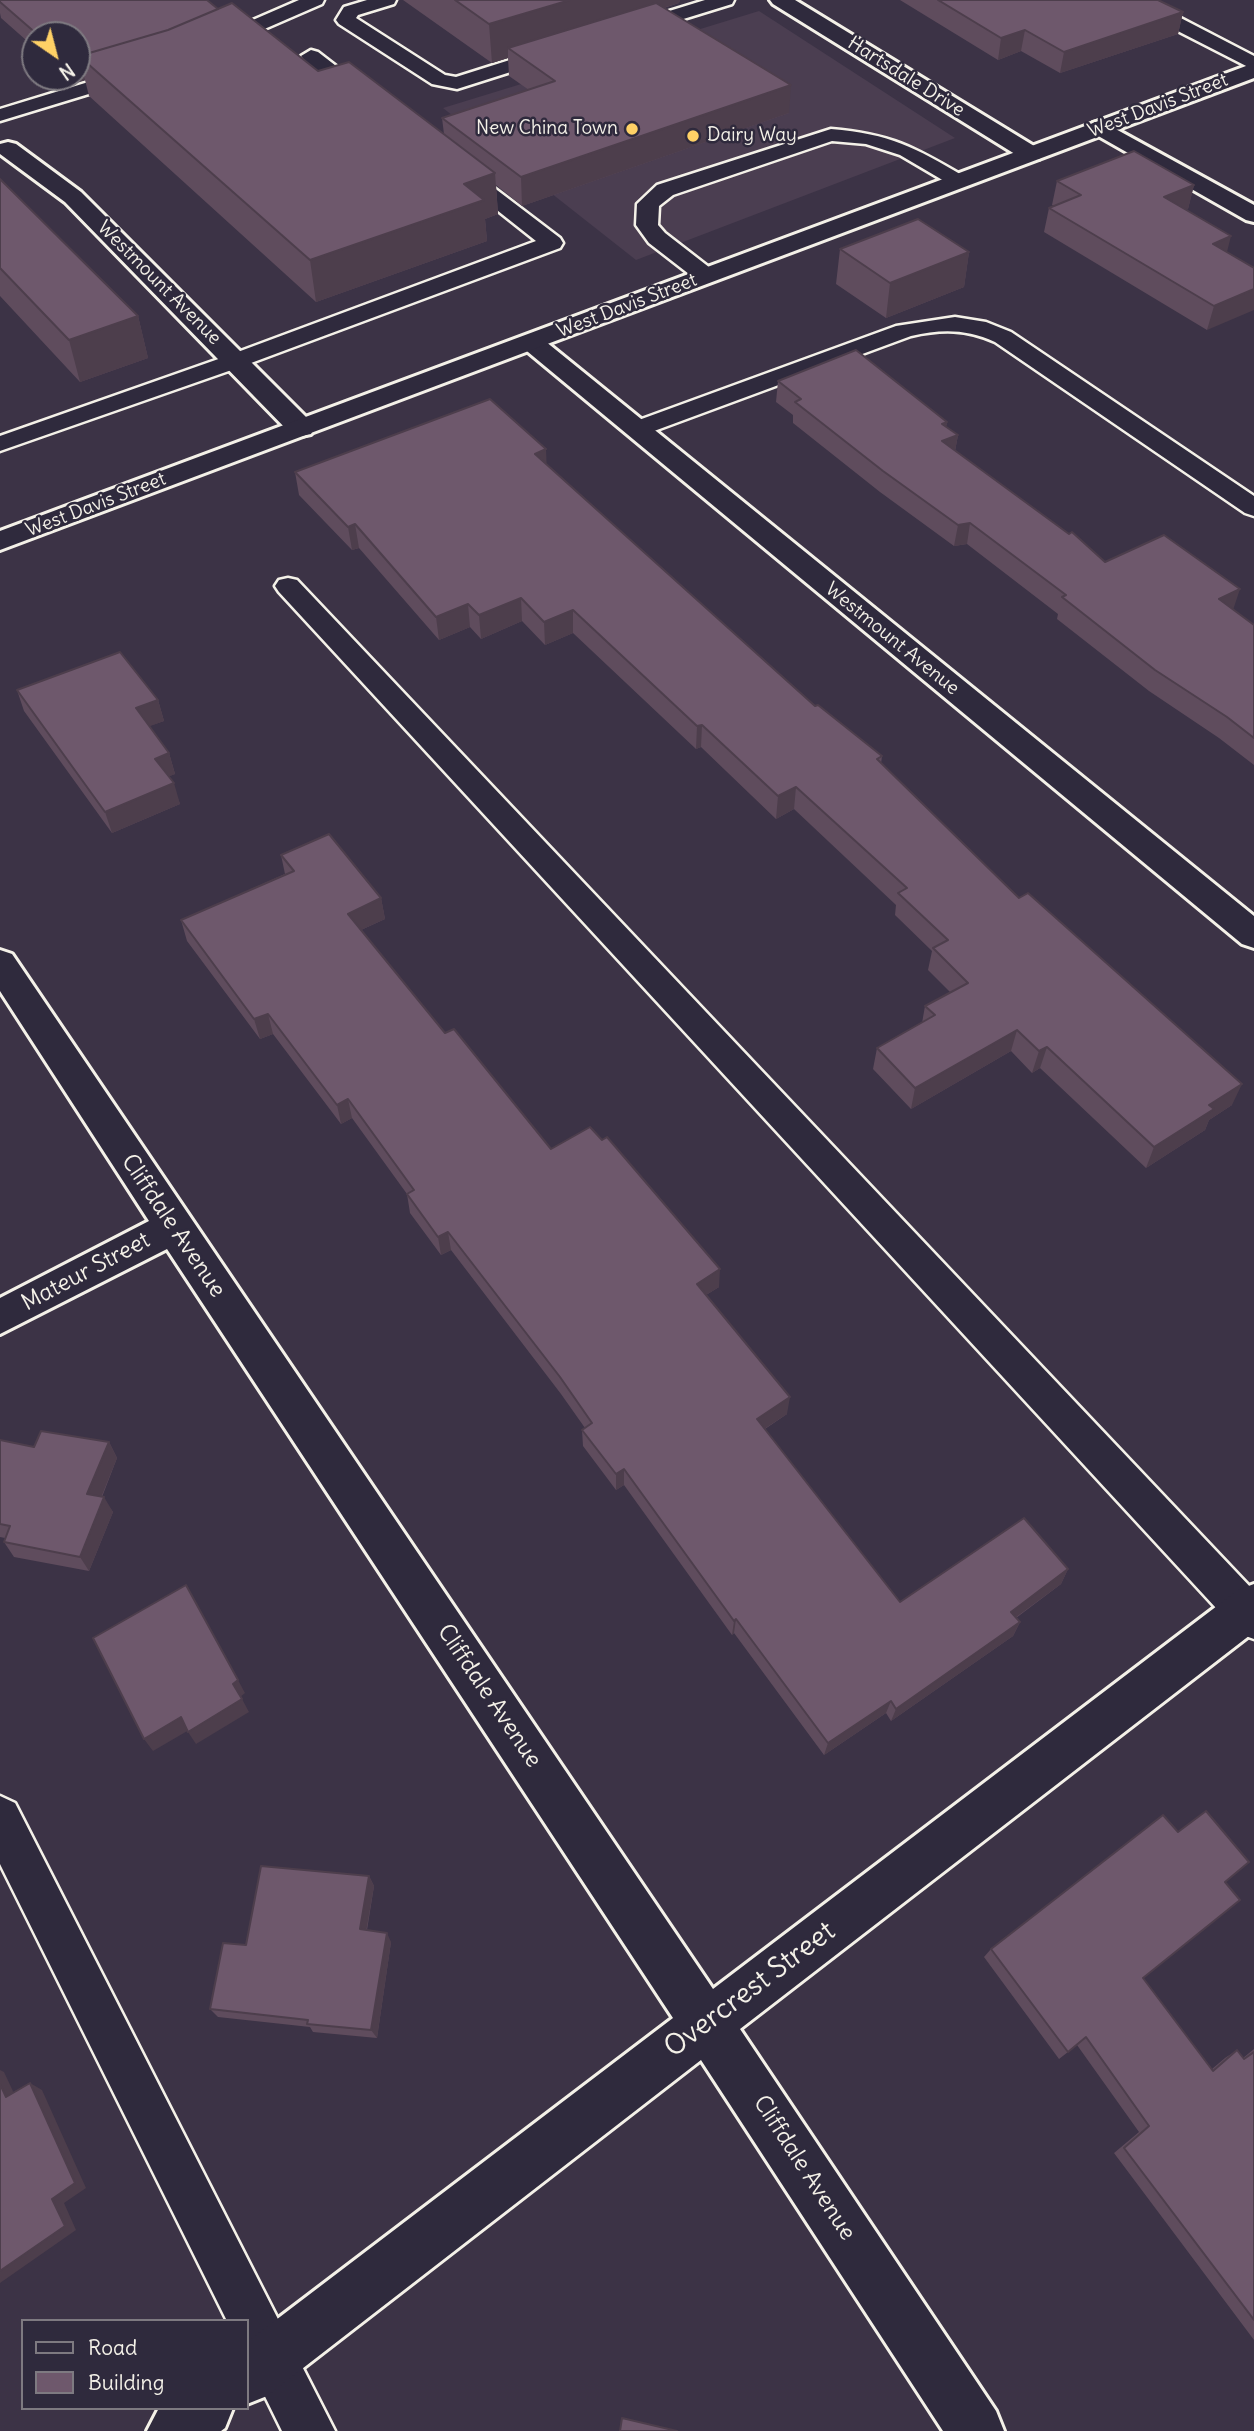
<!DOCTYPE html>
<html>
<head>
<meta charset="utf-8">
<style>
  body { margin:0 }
  #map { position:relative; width:1254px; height:2431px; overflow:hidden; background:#3c3346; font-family:Delius,sans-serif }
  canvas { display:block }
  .legend { position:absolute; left:21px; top:2319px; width:228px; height:91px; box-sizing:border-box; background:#2f2a3d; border:2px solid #7e7a81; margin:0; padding:9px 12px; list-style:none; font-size:21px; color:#f4f1e8 }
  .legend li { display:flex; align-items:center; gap:14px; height:35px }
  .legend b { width:35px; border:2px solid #7e7a81 }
  .north { position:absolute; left:21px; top:21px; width:70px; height:70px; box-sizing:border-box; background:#2f2a3d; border:2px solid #7e7a81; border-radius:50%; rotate:145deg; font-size:19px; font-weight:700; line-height:28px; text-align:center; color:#f4f1e8 }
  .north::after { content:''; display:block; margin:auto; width:24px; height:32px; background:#ffd166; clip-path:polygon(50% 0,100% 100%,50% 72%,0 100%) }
</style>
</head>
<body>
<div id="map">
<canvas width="1254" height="2431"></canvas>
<ul class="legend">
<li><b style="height:9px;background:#2f2a3d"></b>Road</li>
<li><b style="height:19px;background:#6e586c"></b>Building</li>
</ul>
<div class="north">N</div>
</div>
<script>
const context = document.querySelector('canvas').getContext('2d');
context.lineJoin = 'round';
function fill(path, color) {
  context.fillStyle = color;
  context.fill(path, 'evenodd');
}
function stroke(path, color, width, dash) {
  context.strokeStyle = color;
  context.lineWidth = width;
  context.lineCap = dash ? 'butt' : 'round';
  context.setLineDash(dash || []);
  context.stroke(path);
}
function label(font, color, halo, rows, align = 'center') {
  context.font = font + ' Delius,sans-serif';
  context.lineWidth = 5;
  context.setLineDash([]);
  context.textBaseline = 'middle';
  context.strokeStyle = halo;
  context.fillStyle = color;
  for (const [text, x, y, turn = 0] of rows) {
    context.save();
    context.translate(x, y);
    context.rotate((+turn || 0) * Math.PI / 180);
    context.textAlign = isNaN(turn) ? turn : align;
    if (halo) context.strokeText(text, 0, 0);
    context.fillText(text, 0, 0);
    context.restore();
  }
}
fill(new Path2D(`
  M759,11L955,138L636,260L443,108Z`), '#4b3e51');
const service = new Path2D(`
  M299,0H324L322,4L223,47L216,49L206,43L209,39Z
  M367,0H396L394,4L358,15L356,18L445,75L456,77L554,46L564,52L561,56L457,89L432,84L339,24L336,20L344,7Z
  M705,0H734L732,4L638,33H624L621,29L624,25Z
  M1123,0H1146L1254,56V70L1125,4Z
  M311,50L318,52L371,93L374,97L371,101H357L304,60L301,56Z
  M131,69L138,71L141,75L138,79L0,121V109Z
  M831,129C891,134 914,147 965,177L969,181L965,185H951L900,155L866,144L832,141L673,195L659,206L658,225L665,233L714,271L717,276L714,281H698L649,243L636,225L637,204L657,185Z
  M461,166L468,168L560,238L563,243L560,248L243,366L0,451V436L227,356L536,241L454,176L450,172L454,168Z
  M955,317L986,322L1011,332L1254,496V516L1245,513L995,342C966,329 942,329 911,336L646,434L637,436L628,434L625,429L628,424L896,326Z
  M288,578L297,580L1254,1591V1639L1240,1634L279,592L275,586L279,580Z
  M0,1796L15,1803L335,2431H282L247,2360V2321H227L0,1864Z`);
const minor = new Path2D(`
  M770,0H795L1039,149L1042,154L1039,159H1023L773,4Z
  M1101,121L1254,205V222L1246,220L1093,133L1090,128L1093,123Z
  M8,142L16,144L81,192L311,422L314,428L311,434L301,436L291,434L65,202L0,154V144Z
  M531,334L540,337L1254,916V948L1242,944L522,347L518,342L522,337Z
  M0,950L12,954L713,1989L1238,1590L1254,1584V1632L740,2029L996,2411L1004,2431H943L701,2060L267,2396L247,2404V2342L673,2018L167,1249L0,1334V1298L149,1221L0,991Z
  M159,2408H233L225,2428L221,2431H147Z`);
const secondary = new Path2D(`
  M1254,63V78L0,550V531Z`);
stroke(service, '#f4f1e8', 5);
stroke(minor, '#f4f1e8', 6);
stroke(secondary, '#f4f1e8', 6);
fill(service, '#2f2a3d');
fill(minor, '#2f2a3d');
fill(secondary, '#2f2a3d');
fill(new Path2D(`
  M0,0L218,9L318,71L444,134L442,118L529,90L509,76L508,58L492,63L403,0H680L679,3L664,8L789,113L522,206L496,185L498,214L485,219L487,241L316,302L89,96L85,80L74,83L67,77H77V35H35V48L1,18L0,13Z
  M900,0H1158L1183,12L1178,34L1060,73L1021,51L998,60Z
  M0,179L138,316L148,358L80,382L0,296Z
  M1057,181L1194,185L1188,209L1186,210L1227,252L1254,268L1207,330L1044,232L1049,208L1054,206L1052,205Z
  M840,249L969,252L964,287L886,318L836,284Z
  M778,381L947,422L946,427L958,435L955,451L1105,562L1233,610L1254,625V765L1219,738L1149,691L1057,619L1058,614L967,544L954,546L880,492L793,423V415L776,402Z
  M547,465L815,706L882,756L881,764L1232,1105L1209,1120L1205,1130L1146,1168L1040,1068L1032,1073L1011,1051L911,1109L873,1069L877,1048L922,1023L925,1006L950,992L928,970L932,951L895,915L896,905L794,809L776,819L701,747L696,749L573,633L545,645L522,621L481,639L470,627L439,640L359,548L352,550L299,495L295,472Z
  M17,690L158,700L164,721L149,726L169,753L175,774L169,776L180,804L112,833L24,711Z
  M281,855L381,898L385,919L361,930L445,1033L551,1149L719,1287L706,1295L787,1414L765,1429L900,1602L1068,1569L1061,1584L1016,1618L1020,1622L1013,1636L891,1721L886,1713L824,1755L734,1633L732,1635L624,1485L616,1490L583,1446L582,1430L585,1428L561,1394L451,1250L441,1255L410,1213L407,1194L352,1118L341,1124L273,1034L260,1039L187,941L181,920L285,874Z
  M0,1440L34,1447L109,1442L117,1458L102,1497L113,1512L89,1571L14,1557L4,1542L5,1538L0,1537Z
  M1178,1832L1225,1882L1143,1978L1212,2069L1225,2058L1237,2050L1243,2058L1254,2049V2340L1114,2153L1139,2132L1077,2045L1059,2059L984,1957L991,1949Z
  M369,1876L374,1886L367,1930L391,1942L377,2038L313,2032L310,2027L218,2017L210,2009L246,1945Z`), '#5f4c5d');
fill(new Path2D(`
  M570,0H680L679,3L636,16L508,48V58L492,63L489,24Z
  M1183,12L1178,34L1060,73L1064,52Z
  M1025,30L1021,51L998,60L1001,38Z
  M80,59L85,80L74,83L72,77H77V60Z
  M791,85L789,113L522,206L521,177Z
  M495,173L498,214L485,219L487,241L316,302L310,260L464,184Z
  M1194,185L1188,209L1158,221L1164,197Z
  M1231,236L1225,260L1213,244Z
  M969,252L964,287L886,318L890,283Z
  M1254,289V310L1207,330L1214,306Z
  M138,316L148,358L80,382L69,340Z
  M947,422L944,441L958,435L954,456L939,463L942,424Z
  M546,449L547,473L535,454Z
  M970,523L967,544L954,546L958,525Z
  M355,524L359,548L352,550L348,527Z
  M1240,589L1233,610L1219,599Z
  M521,598L522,621L481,639L479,615Z
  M468,604L470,627L439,640L436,617Z
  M573,610V633L545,645L544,622Z
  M158,700L164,721L142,729L136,708Z
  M702,725L701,747L696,749L697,726Z
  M169,753L175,774L161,780L155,759Z
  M174,783L180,804L112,833L105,812Z
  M796,787L794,809L776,819L778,796Z
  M381,898L385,919L352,934L348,914Z
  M268,1014L273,1034L260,1039L254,1019Z
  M1017,1030L1011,1051L911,1109L915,1088Z
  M1047,1047L1040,1068L1032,1073L1039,1051Z
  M1242,1084L1232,1105L1209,1120L1205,1130L1146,1168L1154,1147L1209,1105Z
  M348,1099L352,1118L341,1124L337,1105Z
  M448,1232L451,1250L441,1255L438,1237Z
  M720,1269L719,1287L696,1301L697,1284Z
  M790,1397L787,1414L755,1435L757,1419Z
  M109,1442L117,1458L96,1510L87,1494Z
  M624,1469V1485L616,1490V1474Z
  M104,1497L113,1512L89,1571L80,1557Z
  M1068,1569L1061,1584L1004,1626L1011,1612Z
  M736,1619L734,1633L732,1635L734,1621Z
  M1020,1622L1013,1636L891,1721L896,1709Z
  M238,1680L245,1693L240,1697L233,1684Z
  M242,1699L249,1712L196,1744L188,1732Z
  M891,1701L886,1713L824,1755L828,1743Z
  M181,1717L189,1730L153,1751L144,1739Z
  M369,1876L374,1886L365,1938L360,1929Z
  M387,1933L391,1942L377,2038L371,2030Z
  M0,2070L4,2072L19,2104L6,2097L0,2084Z
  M30,2083L42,2090L86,2188L64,2203L76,2230L0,2283V2271L52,2199Z`), '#4d3e4c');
const building = new Path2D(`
  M0,0H207L218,9L168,30L79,56L80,59L77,60V35H38L0,2Z
  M455,0H570L489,24Z
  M938,0H1158L1183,12L1064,52L1025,30L1001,38Z
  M232,3L318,71L349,62L495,173L464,184L484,200L310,260L79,56L168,30Z
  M656,3L791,85L521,177L442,118L555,81L508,48Z
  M1134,151L1194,185L1164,197L1231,236L1213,244L1254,268V289L1214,306L1049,208L1081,195L1057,181Z
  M0,179L138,316L69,340L0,268Z
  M918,219L969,252L890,283L840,249Z
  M856,350L947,422L942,424L958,435L942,441L1069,534L1072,532L1105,562L1164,535L1240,589L1219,599L1254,625V738L1227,717L1155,670L1062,597L1066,595L970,523L958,525L883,471L795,402L801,399L778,381Z
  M490,399L546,449L535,454L815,706L818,705L882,756L877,759L1019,898L1028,893L1242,1084L1209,1105L1214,1109L1154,1147L1047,1047L1039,1051L1017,1030L915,1088L877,1048L935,1015L925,1006L968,983L933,948L948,940L898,893L907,888L796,787L778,796L702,725L697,726L573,610L544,622L521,598L479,615L468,604L436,617L355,524L348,527L295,472Z
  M120,652L158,700L136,708L169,753L155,759L174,783L105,812L17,690Z
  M329,834L381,898L348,914L445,1033L454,1029L551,1149L590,1127L602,1140L607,1137L720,1269L697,1284L790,1397L757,1419L900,1602L1024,1518L1068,1569L1011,1612L1020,1622L896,1709L891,1701L828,1743L736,1619L734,1621L624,1469L616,1474L582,1430L592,1423L560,1377L448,1232L438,1237L407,1194L414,1190L348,1099L337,1105L268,1014L254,1019L181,920L294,871L281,855Z
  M41,1431L109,1442L87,1494L104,1497L80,1557L4,1542L10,1526L0,1524V1440L34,1447Z
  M186,1585L238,1680L233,1684L242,1699L188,1732L181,1717L144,1739L93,1638Z
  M1206,1811L1249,1862L1225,1882L1240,1900L1143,1978L1213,2071L1237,2050L1244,2059L1254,2052V2320L1124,2148L1149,2126L1086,2037L1068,2052L991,1949L1163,1815L1178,1832Z
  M261,1866L369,1876L360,1929L387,1933L371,2030L307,2024L308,2020L210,2009L223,1943L246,1945Z
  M30,2083L75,2183L52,2199L65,2226L0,2271V2084L6,2097Z
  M622,2418L677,2431H620Z`);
fill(building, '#6e586c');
stroke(building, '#4d3e4c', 2);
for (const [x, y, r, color] of [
  [632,129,7,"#ffd166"],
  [693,136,7,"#ffd166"]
]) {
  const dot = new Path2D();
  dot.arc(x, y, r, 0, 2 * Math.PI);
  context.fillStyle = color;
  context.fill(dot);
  stroke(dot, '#2f2a3d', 2.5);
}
label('19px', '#f4f1e8', '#2f2a3d', [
  ["Hartsdale Drive",906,77,32],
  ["West Davis Street",1158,106,-21],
  ["Westmount Avenue",159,283,45],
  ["West Davis Street",627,306,-21],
  ["West Davis Street",96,505,-21],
  ["Westmount Avenue",892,639,39]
]);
label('19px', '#f4f1e8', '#2f2a3d', [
  ["New China Town",618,129],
  ["Dairy Way",707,136,"left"]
], 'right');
label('23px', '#f4f1e8', '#2f2a3d', [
  ["Cliffdale Avenue",173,1226,56],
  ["Mateur Street",86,1272,-28],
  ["Cliffdale Avenue",489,1696,56],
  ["Cliffdale Avenue",804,2168,57]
]);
label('28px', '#f4f1e8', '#2f2a3d', [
  ["Overcrest Street",750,1990,-37]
]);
</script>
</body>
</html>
